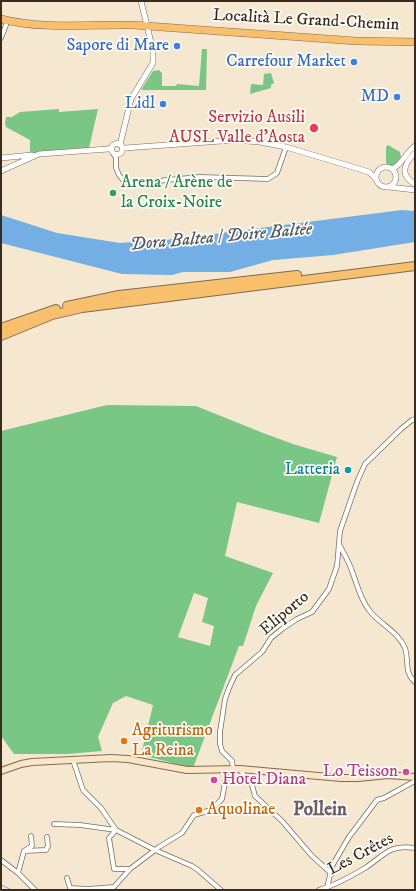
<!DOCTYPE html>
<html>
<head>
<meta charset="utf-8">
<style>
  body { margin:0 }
  #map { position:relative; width:416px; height:891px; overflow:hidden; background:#f5e7d0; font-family:"IM FELL DW Pica",serif }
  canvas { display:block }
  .frame { position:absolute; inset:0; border:2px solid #3b2a1e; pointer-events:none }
</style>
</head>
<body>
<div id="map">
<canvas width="416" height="891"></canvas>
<div class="frame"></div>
</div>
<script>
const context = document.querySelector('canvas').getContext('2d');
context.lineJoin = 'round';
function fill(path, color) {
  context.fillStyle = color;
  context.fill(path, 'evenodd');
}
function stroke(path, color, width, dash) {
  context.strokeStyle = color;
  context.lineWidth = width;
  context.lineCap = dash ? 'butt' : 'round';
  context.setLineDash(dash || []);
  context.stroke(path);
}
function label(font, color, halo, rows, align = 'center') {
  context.font = font + ' "IM FELL DW Pica",serif';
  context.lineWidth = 3.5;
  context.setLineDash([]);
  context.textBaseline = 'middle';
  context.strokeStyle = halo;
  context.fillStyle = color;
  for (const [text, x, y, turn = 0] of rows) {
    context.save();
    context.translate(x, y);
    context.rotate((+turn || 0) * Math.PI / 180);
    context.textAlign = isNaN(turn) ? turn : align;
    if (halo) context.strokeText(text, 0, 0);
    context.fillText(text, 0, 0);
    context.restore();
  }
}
fill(new Path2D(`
  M202,49H207L206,90H141L153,71L159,70L162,73V86H176L177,84L199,86Z
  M271,73L274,83L271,85V88L250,94L251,84L263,85L264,74Z
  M59,109V112L98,109L89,148L30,154V140L6,127L5,123L6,117H12L20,112Z
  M388,145L400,152L401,158L396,165L390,166L386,163V147Z
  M107,405L196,406L263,433L296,445L337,457L319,523L237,502L225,556L273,573L256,606L243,646H239L193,768L141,755L153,705L126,696L113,703L98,737L102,751L68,754H14L1,736V431ZM194,593L208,598L202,622L214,626L210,646L178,637Z`), '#7ac685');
fill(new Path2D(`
  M402,210L415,211V242L333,255L273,260L230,272H183L172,275L122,274L1,243V215L57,233L120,243L166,240Z`), '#73aee4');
stroke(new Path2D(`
  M1,885L12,890`), '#73aee4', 1);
const minor = new Path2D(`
  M1,38L6,25
  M113,153L116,158V168L119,175L123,180L130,184H139L166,180L200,177L268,179L277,173L286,147
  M340,546C344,554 349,562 352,571C357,584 360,599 369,610C379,624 398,631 405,648C409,660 404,673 415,682
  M73,760L83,790L101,808L116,830L155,850L192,866L198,870L221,890
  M233,769L232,761L222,751L220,744V732L225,699L229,688L235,675L262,652L271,638L282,629L297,619L312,612L329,589L337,566L340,531L357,482L365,464L401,429L412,420L415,419
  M240,769L245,777L252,785L255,796L282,821L312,856L332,874
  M54,824L80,825L116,830L109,838L114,869H130
  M24,851L46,850L48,846L47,837
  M1,860L18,873L35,890
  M18,873L24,851L32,846L31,836
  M67,878L70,888L88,889L114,887
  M327,888L332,866L349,837L377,800L384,798L415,781
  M110,890L114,887L130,869L159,847L182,833L194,815L211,810L222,799L226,777V769
  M319,890C336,885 350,877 365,868C384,856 388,844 415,848`);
const tertiary = new Path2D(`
  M141,1L147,26
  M111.5 149a5.5 5.5 0 1 1 11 0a5.5 5.5 0 1 1-11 0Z
  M120,145L131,99L153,63V51L148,30
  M125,148L235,140L260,142L286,147L356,168L369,172L375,178
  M415,153C404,164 399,175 415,184
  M1,158L32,155
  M376 177a10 10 0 1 1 20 0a10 10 0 1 1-20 0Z
  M392,169C401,166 406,152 415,146
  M1,171L39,154L108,149L112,147
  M389,187L415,190`);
const secondary = new Path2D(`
  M1,771L21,764L32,762L111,758L128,759L187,770L240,769L341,778H358L388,775L415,777`);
const primary = new Path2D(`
  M1,19C44,30 90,24 133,25L356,41L415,42`);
const motorway = new Path2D(`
  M67,306L119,295L297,275
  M1,328L56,309
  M1,336L52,315L82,308L415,266`);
stroke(minor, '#7c6c5c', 5.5);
stroke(tertiary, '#7c6c5c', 6);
stroke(secondary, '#7c6c5c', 8);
stroke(primary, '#7c6c5c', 8);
stroke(motorway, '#7c6c5c', 10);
stroke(minor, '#fff', 4);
stroke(tertiary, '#fff', 5);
stroke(secondary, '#fce5c4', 6);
stroke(primary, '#f8bf6c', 7);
stroke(motorway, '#f8bf6c', 8);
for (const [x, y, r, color] of [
  [177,46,4,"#3f7fe0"],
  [354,62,4,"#3f7fe0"],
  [397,97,4,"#3f7fe0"],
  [163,104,4,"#3f7fe0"],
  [314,128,5,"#e0444e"],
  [113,193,4,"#2e9e5b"],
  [348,470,4,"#0f9aa8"],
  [124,741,4,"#e8710a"],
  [406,772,4,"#d1479c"],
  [214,780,4,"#d1479c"],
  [199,810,4,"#e8710a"]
]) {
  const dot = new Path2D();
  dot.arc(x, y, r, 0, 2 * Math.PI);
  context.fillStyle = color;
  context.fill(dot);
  stroke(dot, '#fdfcf7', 1.5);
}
label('17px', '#3b2a1e', '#fdfcf7', [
  ["Località Le Grand-Chemin",306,21,3],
  ["Eliporto",285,614,-40],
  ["Les Crêtes",361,855,-28]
]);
label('17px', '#366cbe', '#fdfcf7', [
  ["Sapore di Mare",169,46],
  ["Carrefour Market",346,62],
  ["MD",389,97],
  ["Lidl",155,104]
], 'right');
label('17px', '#be3a42', '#fdfcf7', [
  ["Servizio Ausili",305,118],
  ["AUSL Valle d'Aosta",305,138]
], 'right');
label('17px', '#27864d', '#fdfcf7', [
  ["Arena / Arène de",121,183],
  ["la Croix-Noire",121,203]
], 'left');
label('17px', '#0d838f', '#fdfcf7', [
  ["Latteria",340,470]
], 'right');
label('17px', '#c56008', '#fdfcf7', [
  ["Agriturismo",132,731],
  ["La Reina",132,751],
  ["Aquolinae",207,810]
], 'left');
label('17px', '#b23c85', '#fdfcf7', [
  ["Lo Teisson",398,772],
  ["Hotel Diana",222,780,"left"]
], 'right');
label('italic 18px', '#4f5863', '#fdfcf7', [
  ["Dora Baltea / Doire Baltée",221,238,-5]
]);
label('bold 19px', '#6b5d6a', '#fdfcf7', [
  ["Pollein",320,811]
]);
</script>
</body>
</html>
